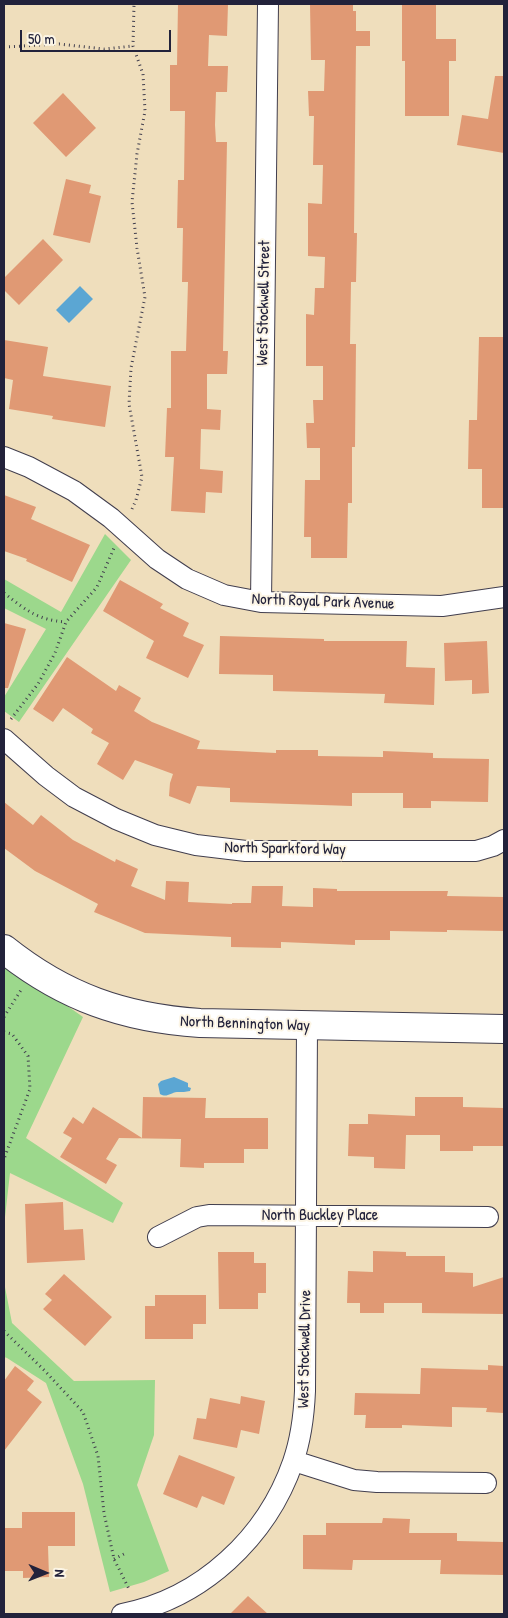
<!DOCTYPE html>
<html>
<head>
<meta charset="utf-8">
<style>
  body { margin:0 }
  #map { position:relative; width:508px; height:1618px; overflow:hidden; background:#efdebc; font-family:"Patrick Hand",sans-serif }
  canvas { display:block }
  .frame { position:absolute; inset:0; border:5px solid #22223b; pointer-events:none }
  .north { position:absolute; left:20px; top:1548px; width:50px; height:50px; -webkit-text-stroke:4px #fcf5e5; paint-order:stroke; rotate:91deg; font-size:14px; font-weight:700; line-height:20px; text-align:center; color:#22223b }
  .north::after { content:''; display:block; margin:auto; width:18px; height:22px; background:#22223b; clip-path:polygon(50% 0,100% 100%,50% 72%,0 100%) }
  .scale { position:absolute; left:20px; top:30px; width:151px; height:22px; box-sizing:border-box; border:2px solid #22223b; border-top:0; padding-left:6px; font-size:15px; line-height:18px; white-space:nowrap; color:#22223b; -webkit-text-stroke:4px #fcf5e5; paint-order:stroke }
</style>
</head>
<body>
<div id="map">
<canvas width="508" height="1618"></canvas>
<div class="frame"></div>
<div class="north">N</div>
<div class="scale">50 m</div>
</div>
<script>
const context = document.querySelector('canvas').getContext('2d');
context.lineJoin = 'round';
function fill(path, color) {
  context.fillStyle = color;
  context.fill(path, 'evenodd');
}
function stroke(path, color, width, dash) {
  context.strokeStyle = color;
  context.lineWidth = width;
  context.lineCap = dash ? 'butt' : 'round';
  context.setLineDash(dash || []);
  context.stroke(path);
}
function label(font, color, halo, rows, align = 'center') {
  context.font = font + ' "Patrick Hand",sans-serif';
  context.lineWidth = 4;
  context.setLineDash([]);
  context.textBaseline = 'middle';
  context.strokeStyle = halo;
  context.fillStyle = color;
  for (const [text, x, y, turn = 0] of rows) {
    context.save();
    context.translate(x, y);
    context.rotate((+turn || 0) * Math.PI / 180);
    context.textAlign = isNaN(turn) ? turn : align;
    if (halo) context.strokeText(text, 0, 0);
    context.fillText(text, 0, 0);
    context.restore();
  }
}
fill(new Path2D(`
  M105,534L131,560L19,722L4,711V697L46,629L4,608V579L61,612Z
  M4,961L83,1017L26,1138L123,1203L113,1223L10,1173L4,1226Z
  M4,1282L12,1323L74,1381L155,1380L154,1435L137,1485L169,1571L144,1582L110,1592L83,1484L46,1383L7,1358L4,1357Z`), '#9cd88c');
fill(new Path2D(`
  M80,286L93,299L69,323L56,310Z
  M174,1077L188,1083V1087L191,1088L190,1091C186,1092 182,1092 177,1092C170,1093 167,1098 160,1094L158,1084L161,1081Z`), '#5ba6d3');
fill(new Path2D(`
  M178,4H228L227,36L209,35L208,66H228L227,92H216L215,125L216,142H227L223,351H228L227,374H207V409L221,410L220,430L201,429L200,469L223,471L222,493L206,492L205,513L171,511L174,457H165L167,408H171V351H186L188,282H182L183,228H177L178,180H184L185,111H170V65H177Z
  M310,4H353V11H356V31H370V46H356L354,233H357L356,282H351L350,344H356L355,447H352V503H348L347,558H311V537H304L305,480H320V448H307L306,423H314L313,400H323V366H306V314L314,315L315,288H324L325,257L308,256V203L322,204L323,165H313L314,116H309L308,91H324L325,60H311Z
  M402,4H436V39H456V61H449V116H405V61H402Z
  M495,76H504V153L457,145L462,115L488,119Z
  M63,93L96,128L66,157L33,123Z
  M66,179L91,185L89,193L101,196L90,243L53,235Z
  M43,239L63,260L19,305L4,290V278Z
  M479,337H504V508H482V469H468L469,420H477Z
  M4,340L48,347L43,376L111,386L105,427L52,419L53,416L9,409L13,380L4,378Z
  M4,495L36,507L31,519L90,545L72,582L26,561L27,559L4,551Z
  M120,580L163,604L160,608L189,623L183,636L204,645L188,678L146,658L154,641L103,611Z
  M4,623L26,629L8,688H4Z
  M220,636L324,639V641H407L406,667L435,668L434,705L384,703L385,694L273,691V675L219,674Z
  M487,641L489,693L472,694V680L445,681L444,643Z
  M67,657L116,691L119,685L141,698L134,711L152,722L200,741L197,749L276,753V750H318V756L383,757V751L433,753V758L489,759L488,802L431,801V808H403V793H352V806L230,802V788L197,786L190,804L169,796L170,783L173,774L135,760L123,780L97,764L109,743L91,733L93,729L63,708L53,722L33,709Z
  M4,802L33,825L41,815L73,840L115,862L116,859L138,869L131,886L165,900L166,881L189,882L188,902L232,904V903H251L252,886H283L282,906L313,907V888L337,889V891H448L447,896L504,897V931L447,930V932L390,931V940H355V945L281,942V948L231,947V937L145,933L94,912L98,904L35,871L4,848Z
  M143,1097L206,1098L205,1118H268V1149H244V1163H204V1168L180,1167L181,1139L119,1138L106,1159L117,1165L106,1184L60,1157L72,1138L63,1133L73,1117L83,1124L93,1107L142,1138Z
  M415,1097H463V1107L504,1108V1146H473V1151H440V1135H406L405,1169L374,1168V1157L348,1156L349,1124H368V1114L415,1116Z
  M63,1202L64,1230L83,1229L85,1260L27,1263L25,1204Z
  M373,1251L406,1252V1256H445V1272L473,1273V1287L504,1277V1314L422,1313V1303H384V1313H360V1303H347L348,1271L373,1272Z
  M218,1252H254V1263H266V1293H258V1309H219Z
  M64,1274L112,1317L85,1346L43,1309L52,1300L45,1294Z
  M155,1295H206V1324H193V1339H145V1306H155Z
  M488,1365L504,1366V1413L486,1412L487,1408L452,1407V1427L402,1425V1428H365L366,1415H354L355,1393L420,1394L421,1368L488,1370Z
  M15,1366L34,1381L27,1390L42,1402L4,1451V1381Z
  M241,1396L265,1401L259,1434L241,1430L237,1448L193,1439L197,1418L206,1419L210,1398L240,1404Z
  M179,1455L235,1477L224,1505L202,1496L197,1508L163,1494Z
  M22,1512H75V1546H48L49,1577L23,1578V1571H4V1528H22Z
  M383,1518L410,1519L409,1533H457V1541L504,1542V1575L440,1574L441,1560H353L352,1570L303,1569V1535H326V1523H382Z
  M248,1596L268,1614H230Z`), '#e09974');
const street = new Path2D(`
  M4,457L29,467L74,491L111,518L157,559L187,579L224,595L261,602L442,606L504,597
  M261,602L268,4
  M4,739L46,776L74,797L116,819L155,835L196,845L246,851H476L493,846L504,840
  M158,1237L197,1217L209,1215L488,1217
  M294,1461L354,1480L377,1482L486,1483
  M122,1614C202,1599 267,1537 293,1462C301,1439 304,1415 305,1391L307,1026`);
const secondary = new Path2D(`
  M4,949C64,997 124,1018 200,1023L504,1029`);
stroke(street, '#413e4e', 22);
stroke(secondary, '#413e4e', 30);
stroke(new Path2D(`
  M4,47L59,44L104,49L133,46
  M132,509L136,500L142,477L129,404L131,368L145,297L137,248L132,202L137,154L145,111L143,74L133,46L134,4
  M4,593C26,610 37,620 66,622
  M11,719L38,684L55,653L66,622L97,587L114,548
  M4,1017L21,990
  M4,1032L12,1034L28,1056L30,1089L4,1159
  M4,1331L45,1371L83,1412L98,1456L104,1513L114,1559L129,1589
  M114,1559L124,1554`), '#413e4e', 3, [1, 4]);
stroke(street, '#fff', 20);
stroke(secondary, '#fff', 28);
label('16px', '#22223b', '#fcf5e5', [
  ["West Stockwell Street",264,303,-89],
  ["North Royal Park Avenue",323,602,2],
  ["North Sparkford Way",285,849,1],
  ["North Bennington Way",245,1024,2],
  ["North Buckley Place",320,1216],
  ["West Stockwell Drive",305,1349,-89]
]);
</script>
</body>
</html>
